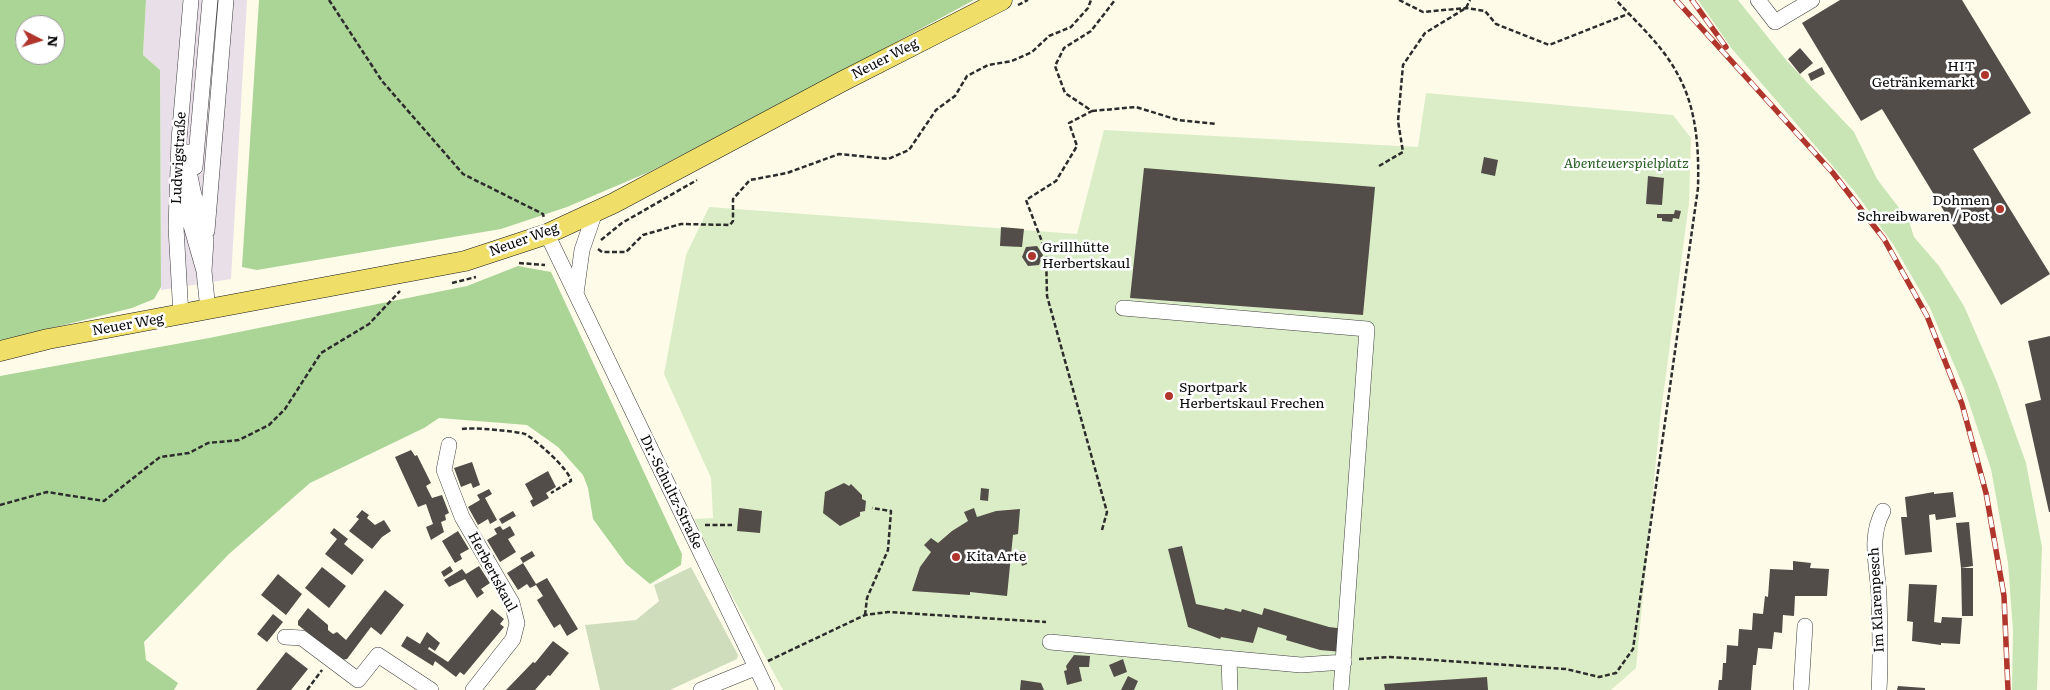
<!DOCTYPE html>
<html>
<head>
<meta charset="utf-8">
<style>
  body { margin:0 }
  #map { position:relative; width:2050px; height:690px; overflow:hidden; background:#fefce9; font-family:Literata,serif }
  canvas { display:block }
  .north { position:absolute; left:15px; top:15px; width:50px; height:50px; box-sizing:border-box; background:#fff; border:1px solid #9d9d9d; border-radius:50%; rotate:95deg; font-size:14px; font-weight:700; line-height:20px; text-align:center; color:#0a0a0a }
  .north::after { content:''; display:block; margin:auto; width:18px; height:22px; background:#b0362d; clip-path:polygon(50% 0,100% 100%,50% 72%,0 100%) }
</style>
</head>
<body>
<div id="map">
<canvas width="2050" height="690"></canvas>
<div class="north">N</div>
</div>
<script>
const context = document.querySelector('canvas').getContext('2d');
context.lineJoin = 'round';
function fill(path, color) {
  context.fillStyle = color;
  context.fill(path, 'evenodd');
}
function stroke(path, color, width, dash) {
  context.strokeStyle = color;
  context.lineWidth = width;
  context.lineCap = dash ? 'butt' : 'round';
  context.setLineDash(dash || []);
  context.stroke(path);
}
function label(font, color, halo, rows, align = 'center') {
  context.font = font + ' Literata,serif';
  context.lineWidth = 5;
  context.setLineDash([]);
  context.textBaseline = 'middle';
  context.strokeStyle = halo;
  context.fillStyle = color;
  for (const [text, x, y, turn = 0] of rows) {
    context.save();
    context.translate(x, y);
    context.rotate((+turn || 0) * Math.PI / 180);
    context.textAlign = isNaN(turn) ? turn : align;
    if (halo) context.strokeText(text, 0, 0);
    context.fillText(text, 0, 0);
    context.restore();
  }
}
fill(new Path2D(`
  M146,0H247L231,279L161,290L160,70L143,55Z`), '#e9dfe9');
fill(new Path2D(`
  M1698,0H1738L1787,61L1854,132L1877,179L1909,221L1914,237L1939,266L1964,306L1997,382L2026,463L2042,547L2037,690H2012L2013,631L2008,563L1991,469L1964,388L1930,308L1893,244L1855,192L1732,49Z`), '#c9e5b6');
fill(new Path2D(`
  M0,0H146L143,55L160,70L161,287L154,299L132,308L0,341ZM25,25H55V55H25Z
  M259,0H974L804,92L649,172L567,207L501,229L257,270L242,267Z
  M518,266L551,272L682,554L681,565L650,584L626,564L593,519L588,488L583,475L558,447L527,425L439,418L424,428L310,483L229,554L144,642L146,660L178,683L174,690H0V376L209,338L467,286Z`), '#abd497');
fill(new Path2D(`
  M691,567L738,655L737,659L670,690H600L585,625L636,620L659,601L654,585Z`), '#cfddbd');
fill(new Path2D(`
  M1426,93L1673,115L1691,138L1689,203L1660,419L1636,668L1611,690H783L725,583L694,519L713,518L711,478L664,374L686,255L709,207L1077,234L1104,130L1418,147Z`), '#dbedc7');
fill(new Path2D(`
  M1840,0H1962L2031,113L1973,149L2050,274L2001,305L1882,109L1861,121L1802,23Z
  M1800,48L1813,63L1800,74L1788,59Z
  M1822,67L1825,74L1811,81L1808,74Z
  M1484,157L1498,160L1495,176L1481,173Z
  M1144,168L1375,187L1363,315L1130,298Z
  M1648,176L1664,178L1662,205L1646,204Z
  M1675,210L1681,211L1679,219L1673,218L1672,222L1662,221V218H1657V214H1674Z
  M1001,227L1024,229L1022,247L1000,246Z
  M1037,246L1043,255L1039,265L1028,266L1022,257L1026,247Z
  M2050,336V512H2049L2025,404L2041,400L2028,341Z
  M411,450L415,456L417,455L431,483L426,486L432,498L442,495L449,513L445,515L446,520L441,522L444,532L431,540L426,527L433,524L426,504L418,507L395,457Z
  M472,462L480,485L473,488L471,483L461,487L454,468Z
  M548,471L556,487L546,493L549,498L533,507L530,501L533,499L525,484Z
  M844,483L849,486L851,484L862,495V499L866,501L865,511L860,512V516L840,526L823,513L825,492Z
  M981,488L989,489L988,501L980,500Z
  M489,489L492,494L485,498L497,520L490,524L488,519L478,525L468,507L480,500L477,495Z
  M1934,492V494L1953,492L1956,517L1936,520L1935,514L1929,515L1932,552L1905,555L1901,517H1907L1905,497Z
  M739,508L762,511L760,533L737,531Z
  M974,508L977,517L996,511L1020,509L1018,534L1013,535L1007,596L970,592V595L912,591L920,567L931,552L924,545L931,538L938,543L952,531L968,521L964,512Z
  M362,510L369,515L367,518L375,525L384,520L391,531L382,537L372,549L349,531L359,519L356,517Z
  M513,511L516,516L502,524L499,519Z
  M1969,522L1973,566L1961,568L1956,523Z
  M500,526L503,530L510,526L515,535L508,539L516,552L500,562L487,540L497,534L494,529Z
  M334,528L348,539L344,544L364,560L352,575L325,554L337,539L330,533Z
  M458,531L469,549L460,554L462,559L455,563L442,541Z
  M1182,546L1196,604L1224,610L1225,608L1241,612L1242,609L1262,615L1264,608L1329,627L1345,629L1342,652L1320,650L1286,640L1287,636L1258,627L1253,643L1221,637L1220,639L1188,627L1168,549Z
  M532,551L535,556L523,563L536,584L547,578L578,629L567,636L560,624L554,628L537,600L543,596L536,585L530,588L527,584L518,590L507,573L523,563L520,558Z
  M1024,551L1027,564L1022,566L1019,552Z
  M1793,561L1811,563L1810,568L1829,569L1827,596H1795L1794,616L1783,615L1782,633L1774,632L1772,649L1758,648L1756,665H1753L1751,690H1718L1719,680H1722L1723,663H1726L1727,645L1738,646L1739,629L1752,630L1753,613L1763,614L1765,596L1768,597L1770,569L1793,570Z
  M450,566L453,571L444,577L441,572Z
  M479,566L490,583L481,589L484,593L477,598L465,579L449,587L444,580L462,569L466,574Z
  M322,567L346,586L329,608L305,588Z
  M1961,568H1973V616H1962Z
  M278,574L302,594L286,615L261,595Z
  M1909,584L1937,585L1934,622L1941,623L1942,617L1962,618L1960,644L1941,643V645L1912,641L1913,622L1907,621Z
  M385,590L404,605L381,635L371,627L347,659L342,660L298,625V621L308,608L328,625V630L333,634L337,632L346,640Z
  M492,609L504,619L500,624L504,627L464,675L460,672L456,677L435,661L433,666L401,646L407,636L420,644L427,632L440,643L435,651L429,647L428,649L448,662Z
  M273,614L283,622L267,642L257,634Z
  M553,641L569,653L550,676L548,675L535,690H506L533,662L535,663Z
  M286,652L308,669L291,690H256Z
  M1074,655L1090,656L1089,667H1079L1082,681L1067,685L1064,671L1067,670L1066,666Z
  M1123,659L1127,672L1114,677L1109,665Z
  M1128,676L1138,681L1134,690H1121Z
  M1487,677L1488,690H1385L1384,684Z
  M1021,680L1041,683L1044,690H1020Z
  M1898,686L1925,688V690H1897Z`), '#524d48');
const minor = new Path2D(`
  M1758,0L1775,22L1812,0
  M188,152L187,161L193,191L206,240L204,271
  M195,167L210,0
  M182,194L204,271L208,310
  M207,231L226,0
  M547,234L767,690
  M576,294L582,250L595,212
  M1123,308L1367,329L1341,690
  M181,316L176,227L179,140L191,0
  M449,445L444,470L462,517L512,603L517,623L513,639L473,690
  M285,637L302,638L358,680L378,655L431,690
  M1050,642L1301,665L1344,662
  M1229,658L1230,690
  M701,690L755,668
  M1801,690L1805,626
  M1879,690C1881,659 1880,628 1879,597C1878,567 1868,539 1883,511`);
const major = new Path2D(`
  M0,351L48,339L465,261L547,234L614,203L843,81L1002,0`);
stroke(minor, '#3d3d3d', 16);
stroke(major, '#1b1b1b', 21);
stroke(new Path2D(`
  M329,0L382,81L463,174L543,214L544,218
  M1399,0L1423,12L1466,8L1485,11L1496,24L1549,45L1628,14
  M1018,5L1028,0
  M1092,111L1136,107L1178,120L1217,124
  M1379,166L1403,152L1398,121L1403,65L1425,33L1466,8L1470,0
  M601,240L622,223L697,180
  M598,249L602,252H626L643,235L681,224L730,225L733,221V199L750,180L787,173L839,154L888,159L909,150L936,110L955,96L967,76L988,65L1012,61L1032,52L1049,36L1071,27L1088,8L1091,0
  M519,263L545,265
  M452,283L476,277
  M462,429C470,427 517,431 525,434C535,439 570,470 571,481L551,493
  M0,505L47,492L104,501L160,457L189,453L208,443L239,440L269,425L285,409L321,353L369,324L400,291
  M705,525H732
  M1102,530L1107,512L1047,296L1046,252L1026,200L1056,181L1077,146L1069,123L1092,111L1065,93L1055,66L1064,48L1091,31L1115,0
  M865,615L867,598L888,550L891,511L872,508
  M1359,659L1389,657L1566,669L1599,677L1616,673L1633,649L1698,188C1699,149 1697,108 1677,73C1662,45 1637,23 1616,0
  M768,661L865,615L888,612L1046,622
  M307,690L322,670`), '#2c2c2c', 2.5, [5, 2.5]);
stroke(minor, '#fff', 15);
stroke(major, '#efde68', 20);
const rail = new Path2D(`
  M1676,0L1833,173L1884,239L1927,316L1962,404L1986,493L2004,596L2008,690
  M1692,0L1726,47`);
stroke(rail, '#b0362d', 5.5);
stroke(rail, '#fff', 4, [11]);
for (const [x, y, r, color] of [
  [1985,75,5,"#b0362d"],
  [2000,209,5,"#b0362d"],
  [1032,256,5,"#b0362d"],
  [1169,396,5,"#b0362d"],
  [956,557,5,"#b0362d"]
]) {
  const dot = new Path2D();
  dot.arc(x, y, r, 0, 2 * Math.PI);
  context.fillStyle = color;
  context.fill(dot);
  stroke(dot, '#fff', 2);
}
label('14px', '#0a0a0a', '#fff', [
  ["Neuer Weg",885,59,-27],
  ["Ludwigstraße",179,158,-87],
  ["Neuer Weg",524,240,-20],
  ["Neuer Weg",128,325,-10],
  ["Dr.-Schultz-Straße",671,492,64],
  ["Herbertskaul",492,572,62],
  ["Im Klarenpesch",1877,600,-93]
]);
label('14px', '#0a0a0a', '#fff', [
  ["HIT",1975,67,"right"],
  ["Getränkemarkt",1975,83,"right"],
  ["Dohmen",1990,201,"right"],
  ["Schreibwaren / Post",1990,217,"right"],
  ["Grillhütte",1042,248],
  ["Herbertskaul",1042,264],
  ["Sportpark",1179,388],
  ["Herbertskaul Frechen",1179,404],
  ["Kita Arte",966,557]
], 'left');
label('italic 14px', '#265d20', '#fff', [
  ["Abenteuerspielplatz",1626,164]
]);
</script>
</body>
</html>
